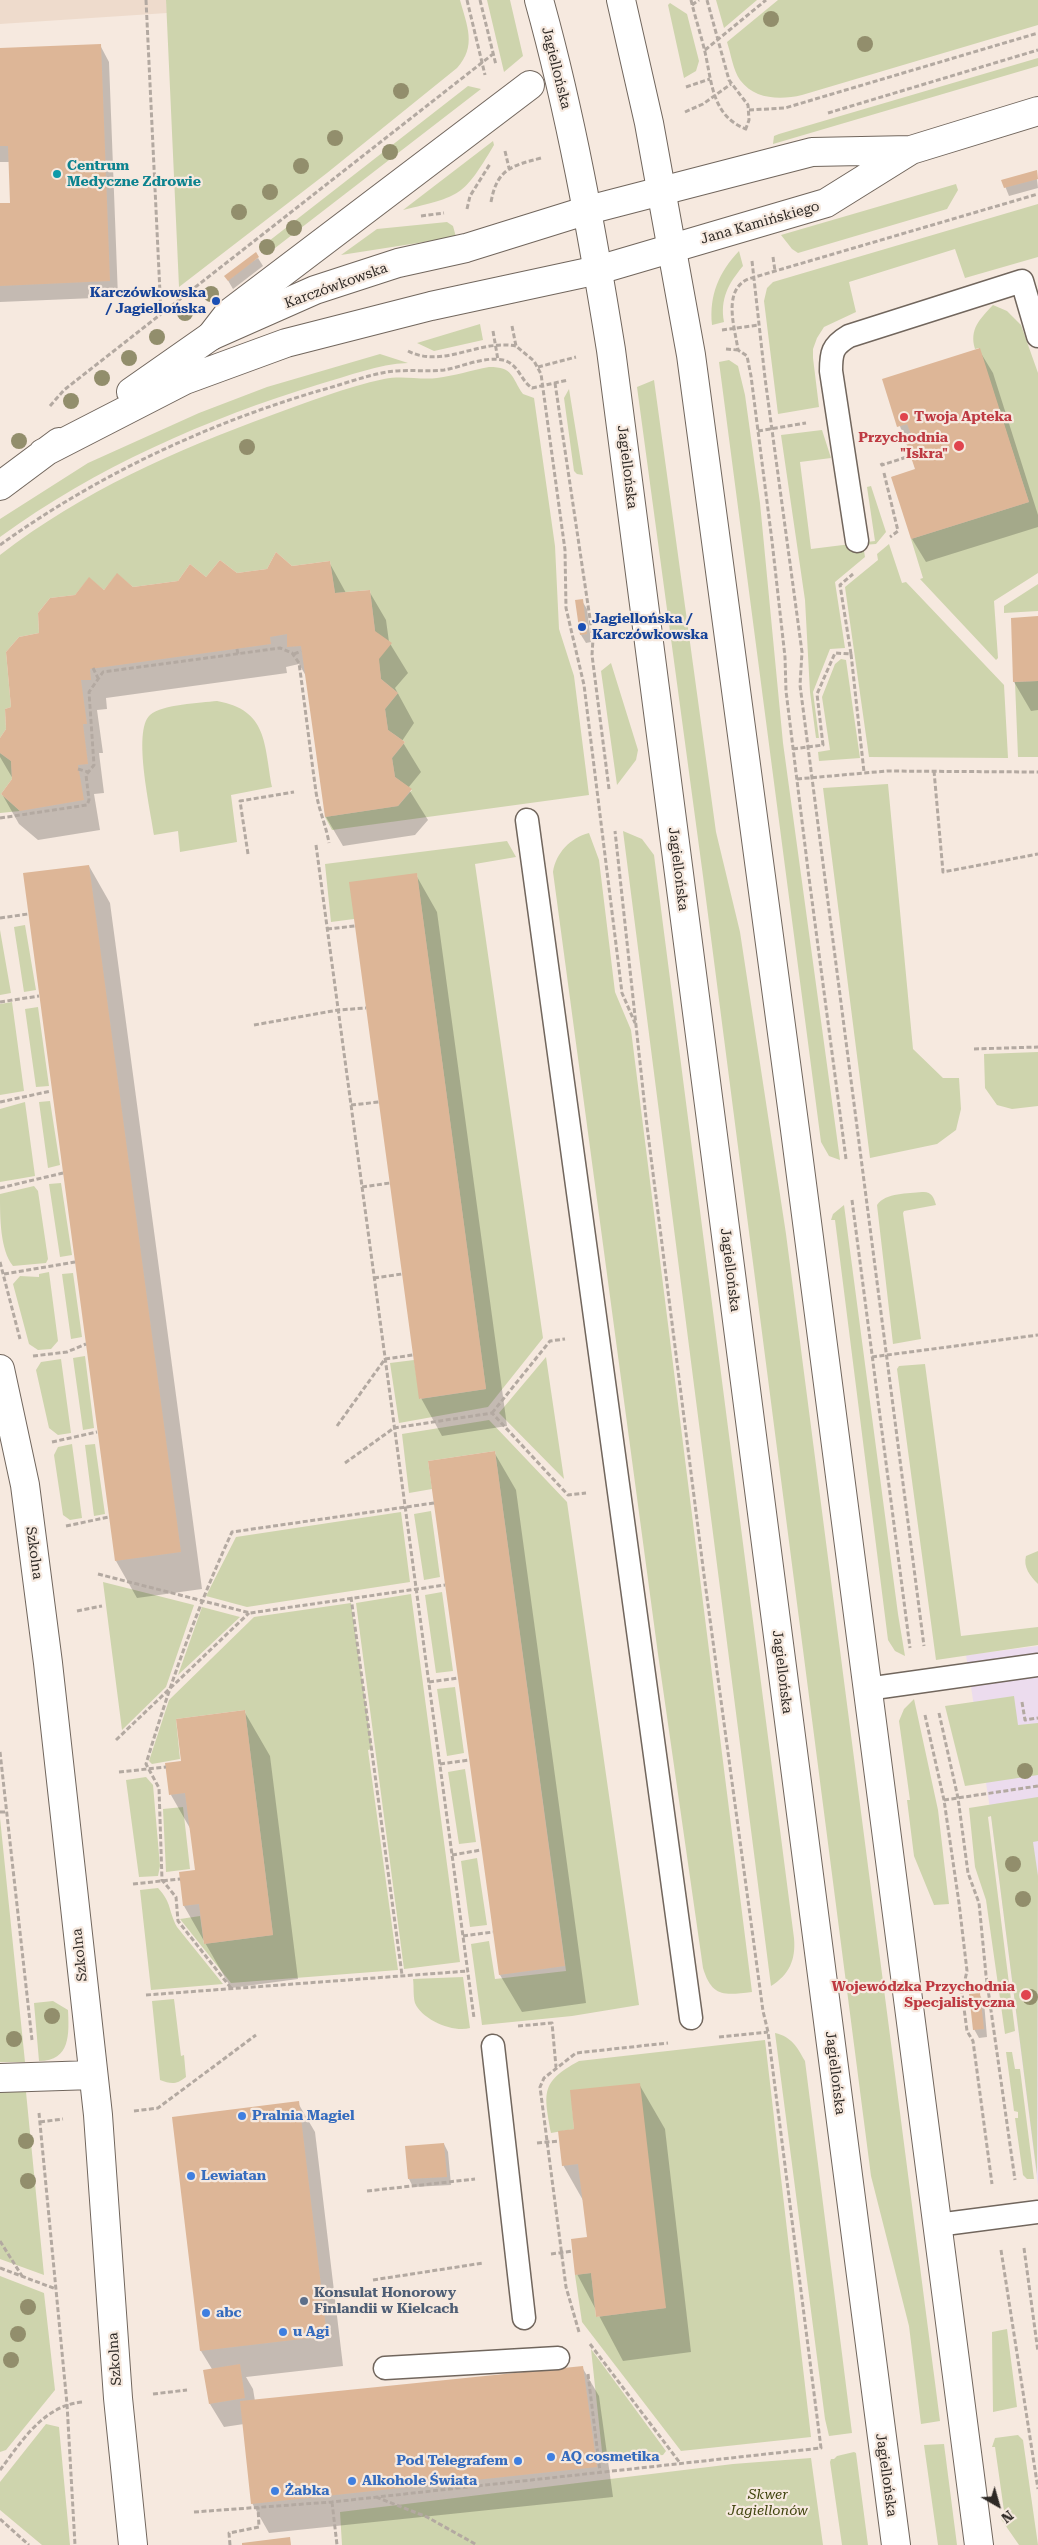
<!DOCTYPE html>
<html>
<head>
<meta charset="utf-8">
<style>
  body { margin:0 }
  #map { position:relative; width:1038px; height:2545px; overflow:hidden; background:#f6e9df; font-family:"Roboto Serif",serif }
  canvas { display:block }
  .north { position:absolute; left:973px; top:2480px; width:50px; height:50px; -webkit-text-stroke:4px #f6e9df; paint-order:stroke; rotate:142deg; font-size:14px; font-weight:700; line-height:20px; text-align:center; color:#2e2925 }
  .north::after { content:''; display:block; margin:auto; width:18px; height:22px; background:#2e2925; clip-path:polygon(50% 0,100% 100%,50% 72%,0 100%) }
</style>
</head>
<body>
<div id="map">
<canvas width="1038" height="2545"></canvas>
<div class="north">N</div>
</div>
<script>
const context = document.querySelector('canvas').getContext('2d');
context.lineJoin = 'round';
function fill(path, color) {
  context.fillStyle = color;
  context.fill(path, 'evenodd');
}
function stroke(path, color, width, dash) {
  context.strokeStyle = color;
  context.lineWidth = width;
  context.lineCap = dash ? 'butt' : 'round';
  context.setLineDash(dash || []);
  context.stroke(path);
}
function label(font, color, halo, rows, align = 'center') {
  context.font = font + ' "Roboto Serif",serif';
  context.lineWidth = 4.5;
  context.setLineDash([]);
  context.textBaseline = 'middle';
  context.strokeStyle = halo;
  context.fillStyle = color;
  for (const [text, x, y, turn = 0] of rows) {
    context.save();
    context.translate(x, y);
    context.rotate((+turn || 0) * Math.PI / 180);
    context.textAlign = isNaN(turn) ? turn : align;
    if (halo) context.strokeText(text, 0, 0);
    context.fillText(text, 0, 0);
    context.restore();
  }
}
fill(new Path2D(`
  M0,0H166L167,13L0,24Z`), '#eedbcc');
fill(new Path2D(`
  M1038,1646V2186L991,1815L966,1655Z`), '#ecdcee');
fill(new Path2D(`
  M166,0H460C467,26 477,46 457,68L327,173L179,287Z
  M487,0H510L523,56L504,72Z
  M716,0H757L724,28Z
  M778,0H1038V25L802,95C781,100 755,100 740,80C733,70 731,54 727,42Z
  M670,3L687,14L699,61L696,71L684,78L668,5Z
  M1038,58V66L773,144L774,136L779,134Z
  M468,86L481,89L266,255L260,248Z
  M493,141L494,145C463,197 461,196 403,210Z
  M956,184L958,190L947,209L798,253L792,249L781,235Z
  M1038,204V257L965,278L955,249L849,282L856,312L824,327L817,338L813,349V358L819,407L778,414L764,301L767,288L773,282Z
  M447,222L453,226L456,237L341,255L377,229Z
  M739,251L743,266C728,284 720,299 724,322L712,325C709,295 719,272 739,251Z
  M993,305L1007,311L1021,325L1038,373V573L994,601L998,658L996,660L920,579L923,578L911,539L1029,502L979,348L975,349C969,329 980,319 993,305Z
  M480,324L483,340L434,351L417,343Z
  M380,354L408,363C378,364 349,376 320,384C206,419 96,467 0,537V519L88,463L199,413L267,387Z
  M729,360L738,366L745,395L760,503L783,743L840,1160L829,1156L821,1142L719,362Z
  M489,367C514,367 511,377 523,394L534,398L555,546L559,629L574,676L589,795L332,830L325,817L398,806L412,790L395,777L392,758L405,742L388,730L385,709L398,693L381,679L370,590L335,593L330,561L292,566L276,552L267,569L237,573L220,560L206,577L190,564L178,581L133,587L117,574L104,590L89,578L75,595L50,598L38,613L39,633L19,637L6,652L11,707L5,709L6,729L0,738V555C83,491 174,451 272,415C308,402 346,387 384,379C402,375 419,380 437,378C454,376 472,370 489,367Z
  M654,380L716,832L740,932L786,1234L940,2421L921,2424L909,2326L871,2176L703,876L637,387Z
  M569,389L583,475L577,474L574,471L564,398Z
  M822,430L831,458L800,462L811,549L875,541L867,487L871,486L886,532L876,544L863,545L865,557L835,582L845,648L830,649L813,692L819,738H816L810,692L805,600L781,435Z
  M889,544L902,583L906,582L1004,685L1008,758L869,757L845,587L878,560L877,554Z
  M1038,584V611L1004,613V606Z
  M841,659L846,660L860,758L819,761L818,752L830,750L822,697L835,664Z
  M611,663L638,750L636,760L617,785L601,671Z
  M1038,681V757H1018L1015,682Z
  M217,701C268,710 264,744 272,787L231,795L237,842L180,852L178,831L154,835C151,811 132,731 150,715C163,704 200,703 217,701Z
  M0,753L11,761L12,779L1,794L20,811L0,813Z
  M888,784L913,1049L943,1078H959L961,1109L956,1130L937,1144L870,1158L823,788Z
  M623,831L642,839L654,855L794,1938C796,1960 789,1975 771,1986Z
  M589,833L599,860L615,992L631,1030L752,1992C725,1995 712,1998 703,1968L658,1654L553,872C556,853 570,838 589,833Z
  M507,841L516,857L475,864L543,1338L488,1407L399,1423L390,1363L414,1360L420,1399L486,1389L417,874L354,919L331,922L325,864Z
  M25,925L36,990L24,992L14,927Z
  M0,930L11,993L0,995Z
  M12,1002L24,1091L0,1095V1004Z
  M38,1007L49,1086L36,1087L25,1009Z
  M1038,1052V1106L1012,1109L997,1105L985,1088L984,1054Z
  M50,1101L60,1165L48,1168L39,1102Z
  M25,1102L35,1176L0,1182V1109Z
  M61,1183L72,1255L60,1257L49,1184Z
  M34,1186L38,1191L48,1259L46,1263L13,1266C0,1250 0,1217 0,1194Z
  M922,1192C931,1191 934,1197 936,1205L904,1211L903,1213L921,1339L893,1344L877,1205C886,1192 908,1194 922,1192Z
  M844,1205L898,1614L905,1656L895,1651L888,1640L835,1220H831L833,1214Z
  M49,1272L58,1341L51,1349L38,1350L29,1344L13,1284L20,1276L39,1277V1274Z
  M73,1273L82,1337L71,1339L62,1274Z
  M85,1356L94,1428L83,1430L73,1358Z
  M546,1357L564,1479L499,1413Z
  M61,1359L71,1433L58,1435L49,1428L36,1370L41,1362Z
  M925,1364L961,1636L1038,1627V1645L936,1660L897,1369L899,1366Z
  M489,1420L567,1502L639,2005L572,2016L482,2025L471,1944L489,1941L495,1979L566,1971L495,1451L428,1461L432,1489L409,1493L402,1434Z
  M72,1444L82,1518L70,1520L63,1515L54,1455L58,1447Z
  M95,1444L105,1514L94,1516L85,1445Z
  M431,1511L440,1577L424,1580L414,1514Z
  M401,1512L410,1582L247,1607L206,1596L236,1537Z
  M1038,1551V1584C1030,1576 1023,1567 1026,1556Z
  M103,1582L194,1605L166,1687L122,1730Z
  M442,1592L453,1671L436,1673L425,1595Z
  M411,1594L460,1962L404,1969L356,1603Z
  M351,1603L372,1749L368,1750L398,1970L231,1983L180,1919L200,1916L204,1944L273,1935L245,1710L176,1719L180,1759L152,1764L149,1761L169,1700L254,1617Z
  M202,1607L240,1617L178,1675Z
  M455,1687L464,1753L447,1756L437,1689Z
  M1014,1696L1018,1725L1038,1723V1775L965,1786L945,1706Z
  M914,1699L938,1810L949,1904L934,1905L914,1856L907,1800H910L899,1721L904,1709Z
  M465,1769L476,1842L459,1844L448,1772Z
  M146,1777L153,1785L160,1866L158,1876L139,1877L126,1780Z
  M1038,1797V1841L1033,1842L1038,1876L1037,2175L991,1816L988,1817L1015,2031L1005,2034L986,1900L975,1867L969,1808Z
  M183,1807L190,1869L166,1872L163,1809Z
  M0,1818L25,2062H0Z
  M477,1858L487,1925L470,1927L461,1861Z
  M158,1888C172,1903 168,1910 177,1927L223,1984L151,1990L140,1890Z
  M463,1977L470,2028C454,2033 422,2020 415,2003C413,1996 414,1986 413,1979Z
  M174,1999L181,2056L184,2055L186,2077C176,2085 171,2084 160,2080L152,2001Z
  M53,2001L68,2010C69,2033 71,2061 39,2061L34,2003Z
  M775,2033C792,2037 797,2047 805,2061L852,2433L829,2436L825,2419Z
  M765,2040L811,2437L681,2451L582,2322L575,2275L591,2273L596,2317L666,2308L571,2090L574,2129L551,2133C544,2093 540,2082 579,2061Z
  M1006,2052H1012L1015,2069H1020L1034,2179H1027L1023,2175L1015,2118H1018V2112L1014,2111Z
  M0,2085H19L26,2092L44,2275L0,2259Z
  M0,2276L44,2293L55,2390L6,2450L0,2452Z
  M1007,2329L1017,2407L993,2412L992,2332Z
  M591,2349L666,2451L663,2455L624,2459V2461H603Z
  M46,2424L59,2427L70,2545H42L0,2510V2482Z
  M1018,2435L1023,2440L1038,2545H1019L1001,2519L1005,2518L995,2447H992L995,2438Z
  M944,2444L957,2545H938L924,2445Z
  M854,2452L856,2453L868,2545H842L830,2462L831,2459H834L837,2456Z
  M811,2458L823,2545H342L340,2512L733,2464Z`), '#ced4ad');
fill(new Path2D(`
  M100,45L109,62L118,297L0,302V204H11L10,162H0V49Z
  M1036,172L1038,188L1009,196L1003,181Z
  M258,258L263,266L233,289L226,277Z
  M979,350L993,373L1038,515V527L926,562L912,539L892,477L916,470L883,380Z
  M329,562L346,593L369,591L386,620L389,642L408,673L395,688L414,723L402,741L421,772L408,788L428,820L415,835L343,846L326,817L306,676L299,664L286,667L287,673L106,698L107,709L97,710L103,753H99L104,793L94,794L100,830L38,840L19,824L2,794L13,779L0,757V741L7,729L40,634L105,592Z
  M576,601H582L587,609L591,642L586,643L581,635Z
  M1038,618V710L1031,711L1014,682Z
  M89,866L110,903L202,1589L137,1598L116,1561Z
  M416,875L437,912L507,1426L442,1436L421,1398Z
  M494,1452L516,1490L586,2003L522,2012L500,1975Z
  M244,1711L270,1756L298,1979L231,1988L184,1906L196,1871L191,1830L171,1795L182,1762Z
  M979,1994L984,2002L987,2037L979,2038L974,2029Z
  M639,2084L665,2129L691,2352L623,2361L577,2274L589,2238L584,2202L563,2165L575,2130Z
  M298,2103L315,2132L343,2366L246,2377L253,2389L255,2401L582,2367L599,2396L613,2497L269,2533L252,2503L244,2424L224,2427L210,2404L205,2371L212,2369L201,2351L174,2118Z
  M444,2144L448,2152L451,2185L413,2187L409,2179Z`), '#0003');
fill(new Path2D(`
  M101,44L110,281L0,286V203H10L8,146H0V48Z
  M1037,170L1038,179L1004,188L1001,180Z
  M256,252L259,257L228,281L224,276Z
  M980,348L1029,502L911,539L891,477L915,469L904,436L911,434L907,424L897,427L882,379Z
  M276,552L292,566L330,561L335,593L370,590L375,631L392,643L379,659L381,679L398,693L385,709L388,730L405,742L392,758L395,777L412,789L398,806L325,817L301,646L287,647V634L270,637L271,644L90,669L91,680H81L87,724H83L88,764L78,765L84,800L20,811L1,794L12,779L11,761L0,753V738L6,729L5,709L11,707L6,652L19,637L39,633L38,613L50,598L75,595L89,577L104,590L117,573L133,587L178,581L190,564L206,577L220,560L237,573L267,569Z
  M583,599L587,634L580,635L575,600Z
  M1038,616V681L1013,682L1011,618Z
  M89,865L181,1552L115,1561L23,873Z
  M417,873L486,1389L419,1399L349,882Z
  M495,1451L565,1966L499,1975L428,1461Z
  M245,1710L273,1935L204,1944L199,1904L183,1906L179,1872L195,1870L185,1793L169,1795L165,1763L181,1761L176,1719Z
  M980,1993L984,2029L973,2030L969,1994Z
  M640,2083L666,2308L596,2317L591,2273L575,2275L571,2239L587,2237L578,2164L562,2166L558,2131L574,2129L570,2090Z
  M299,2101L327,2336L200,2351L172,2117Z
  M444,2143L447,2177L408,2179L405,2146Z
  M240,2364L245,2398L209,2404L203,2370Z
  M583,2366L597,2467L251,2504L240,2401Z
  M290,2537L291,2545H242V2543Z`), '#ddb697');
const service = new Path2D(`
  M857,541L831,371C831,353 832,346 849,336L1022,281L1038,336
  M527,820L691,2018
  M867,1689L1038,1665
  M493,2046L524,2318
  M937,2225L1038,2212
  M385,2368L558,2358`);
const pedestrian = new Path2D(`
  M211,336L228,314L530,85`);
const minor = new Path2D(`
  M131,392L211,336L315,290L398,263L466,248L588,210L812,152L911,150
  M43,453L185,380L286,343L431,306L598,270L826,203L911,150L1038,111
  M0,486L59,442
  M0,1369L25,1485L48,1663L98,2115L118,2398L133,2545
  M0,2078L93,2075`);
const tertiary = new Path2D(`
  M539,0C571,115 592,232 611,350L896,2545
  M621,0L649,123L691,355L795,1130L979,2545`);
stroke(service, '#71665d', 25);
stroke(pedestrian, '#71665d', 30);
stroke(minor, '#71665d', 30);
stroke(tertiary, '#71665d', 30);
stroke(new Path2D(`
  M146,0L161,314
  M467,0L485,75
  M480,0L496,65
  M691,0C695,17 701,35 705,52C712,83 712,116 746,129
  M707,0L729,80L748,105L749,120L745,131
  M692,5L699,0
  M705,50L766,0
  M686,87L710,79
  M749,110L785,108L1038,33
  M685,112L703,104L731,84
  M828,113L1038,50
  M505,151L509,168
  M491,202C497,169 511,166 541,158
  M467,209L470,196L490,164
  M421,216L444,213
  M773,257L775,271
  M752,261L765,378L802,652L800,685L924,1646
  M512,326L516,346L534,361L541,374L565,550L566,608L584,685L622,993L635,1023
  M722,330L759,325
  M493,331L498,360
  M726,349L738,350
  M408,351C443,369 479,339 516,346
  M538,367L576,357
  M555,383L593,639L592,655L609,789
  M50,406L64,390L493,54
  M758,431L806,423
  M881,463L882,465L910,456
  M884,473L898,531L890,537
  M0,545C96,476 204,425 318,391C341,385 364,376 387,372C406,369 425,372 444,370C462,367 484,356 503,360C519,364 520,380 532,388L568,380
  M237,649L238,654
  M294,654L301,651
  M851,654L840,585L853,574
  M93,668L98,678
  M793,749L823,745L817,694L835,653L851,654L864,772
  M78,769L88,772
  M934,771L943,872L1038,854
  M797,779L887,771L1038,772
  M0,818L87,805L89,800L86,775L94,765L89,692L103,672L280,648L292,653L299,663C305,706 310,749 316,792C319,811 326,825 329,843
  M316,845L474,2018
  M248,854L240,801L294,792
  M0,918L28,914
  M327,929L355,926
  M0,1002L39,996
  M254,1025L338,1010L366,1008
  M974,1049L1038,1047
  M0,1102L51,1091
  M351,1105L379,1102
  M846,1159L808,870L786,691L785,657L772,541L751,376L747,356L738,350C735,328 722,291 748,279L1038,194
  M362,1187L390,1183
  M0,1188L63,1173
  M852,1200L910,1648
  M0,1262L20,1339
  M4,1274L75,1262
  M374,1278L402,1274
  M33,1356L67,1352L86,1344
  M872,1357L1038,1335
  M492,1413L550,1341L565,1339
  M337,1426L385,1359L413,1355
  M52,1442L97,1432
  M345,1463L394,1428L492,1413L568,1495L586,1493
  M66,1526L109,1517
  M98,1574L250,1613L445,1585
  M351,1597L402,1975
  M77,1611L102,1606
  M429,1682L458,1678
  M1022,1702L1025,1720L1038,1718
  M939,1713L958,1798L968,1873L979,1903L986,1975L1015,2180
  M925,1715L944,1800L959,1903L967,1971L962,1993L967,2031L973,2041L992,2184
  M116,1740L249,1613
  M0,1752L32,2040
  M440,1764L469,1760
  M119,1772L166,1767
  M944,1800L1038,1786
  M0,1812H7
  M452,1855L481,1850
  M133,1884L180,1879
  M463,1936L493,1932
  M231,1988L178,1921L176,1897L162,1880L159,1788L146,1764C170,1684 197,1608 232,1532L434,1503
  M146,1995L468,1971
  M518,2026L552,2023L556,2067
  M719,2037L768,2032
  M134,2111L158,2108L256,2035
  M39,2113L67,2404L75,2545
  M40,2122L63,2119
  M537,2143L559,2141
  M367,2191L475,2179
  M0,2241L22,2276
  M1024,2248L1038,2352
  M1001,2250L1038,2489
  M551,2254L573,2251
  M0,2268L56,2289
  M373,2280L483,2263
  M579,2332L566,2287L540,2087L544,2078L576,2053L668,2043
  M590,2344L680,2463
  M588,2374L600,2472
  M153,2394L187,2390
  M0,2470C22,2441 43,2406 82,2402
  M376,2497L427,2517L477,2545
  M332,2502L337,2545
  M194,2512L332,2502L821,2448L768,2032L763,2011L704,1575L646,1118L615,831
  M0,2519L29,2545
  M230,2545L229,2533L259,2527L258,2507`), '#b3a9a1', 3, [5, 2.5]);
stroke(service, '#fff', 22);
stroke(pedestrian, '#fff', 28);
stroke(minor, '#fff', 28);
stroke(tertiary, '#fff', 28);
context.fillStyle = '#928e6c';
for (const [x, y] of [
  [771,19],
  [865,44],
  [401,91],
  [335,138],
  [390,152],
  [301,166],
  [270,192],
  [239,212],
  [294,228],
  [267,247],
  [211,294],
  [185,313],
  [157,337],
  [129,358],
  [102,378],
  [71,401],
  [19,441],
  [247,447],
  [1025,1771],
  [1013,1864],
  [1023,1899],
  [1030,1997],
  [52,2016],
  [14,2039],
  [26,2141],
  [28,2181],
  [28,2307],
  [18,2334],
  [11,2360]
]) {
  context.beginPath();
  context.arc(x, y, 8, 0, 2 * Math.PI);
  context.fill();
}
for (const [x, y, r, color] of [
  [57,174,5,"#0f9aa8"],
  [216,301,5,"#1a4fb4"],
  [904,417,5,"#e0444e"],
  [959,446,6,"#e0444e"],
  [582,627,5,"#1a4fb4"],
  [1026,1995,6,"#e0444e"],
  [242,2116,5,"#3f7fe0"],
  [191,2176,5,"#3f7fe0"],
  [304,2301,5,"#5c6f8a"],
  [206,2313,5,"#3f7fe0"],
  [283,2332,5,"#3f7fe0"],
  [551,2457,5,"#3f7fe0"],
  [518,2461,5,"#3f7fe0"],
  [352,2481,5,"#3f7fe0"],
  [275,2491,5,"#3f7fe0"]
]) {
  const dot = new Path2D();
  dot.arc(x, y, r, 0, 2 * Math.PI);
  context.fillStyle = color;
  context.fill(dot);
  stroke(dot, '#f6e9df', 2);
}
label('14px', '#2e2925', '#f6e9df', [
  ["Jagiellońska",556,68,76],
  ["Jana Kamińskiego",760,223,-16],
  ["Karczówkowska",336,286,-20],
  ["Jagiellońska",627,467,83],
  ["Jagiellońska",678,869,83],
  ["Jagiellońska",730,1270,83],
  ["Szkolna",34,1553,82],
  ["Jagiellońska",782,1672,83],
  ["Szkolna",80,1955,-96],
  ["Jagiellońska",835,2073,83],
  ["Szkolna",115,2359,-94],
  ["Jagiellońska",886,2475,82]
]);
label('bold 14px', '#0d838f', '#f6e9df', [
  ["Centrum",67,166],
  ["Medyczne Zdrowie",67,182]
], 'left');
label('bold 14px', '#164399', '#f6e9df', [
  ["Karczówkowska",206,293],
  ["/ Jagiellońska",206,309],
  ["Jagiellońska /",592,619,"left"],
  ["Karczówkowska",592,635,"left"]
], 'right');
label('bold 14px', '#be3a42', '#f6e9df', [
  ["Twoja Apteka",914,417,"left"],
  ["Przychodnia",948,438],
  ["\"Iskra\"",948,454],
  ["Wojewódzka Przychodnia",1015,1987],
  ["Specjalistyczna",1015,2003]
], 'right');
label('bold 14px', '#366cbe', '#f6e9df', [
  ["Pralnia Magiel",252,2116],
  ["Lewiatan",201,2176],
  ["abc",216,2313],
  ["u Agi",293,2332],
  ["AQ cosmetika",561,2457],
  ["Pod Telegrafem",508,2461,"right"],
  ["Alkohole Świata",362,2481],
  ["Żabka",285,2491]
], 'left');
label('bold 14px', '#4e5e75', '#f6e9df', [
  ["Konsulat Honorowy",314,2293],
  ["Finlandii w Kielcach",314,2309]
], 'left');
label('italic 14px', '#40440e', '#f6e9df', [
  ["Skwer",768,2495],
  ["Jagiellonów",768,2511]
]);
</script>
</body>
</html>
